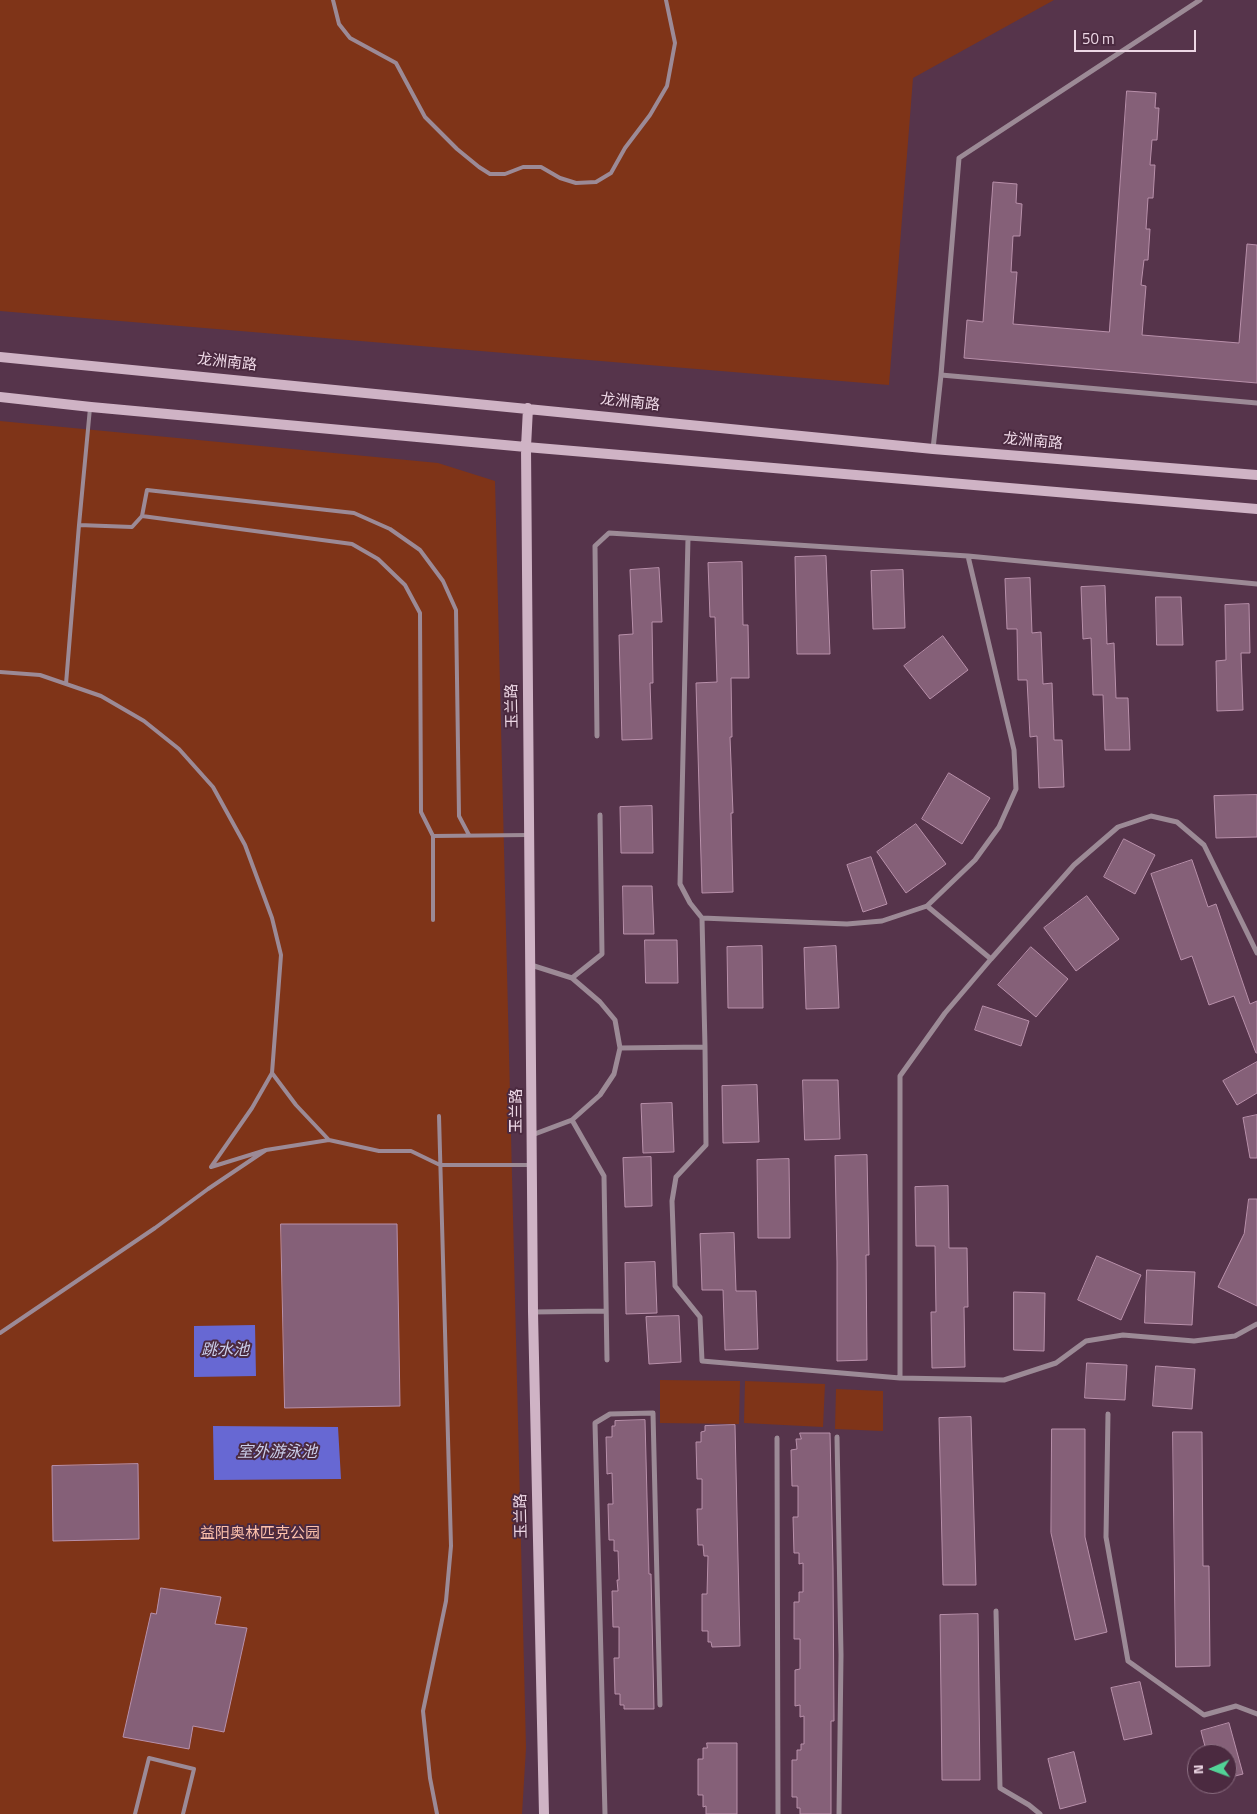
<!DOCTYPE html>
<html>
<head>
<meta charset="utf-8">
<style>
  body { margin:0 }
  #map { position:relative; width:1257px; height:1814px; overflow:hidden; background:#56344b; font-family:"Titillium Web",sans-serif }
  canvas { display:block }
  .north { position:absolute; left:1187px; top:1744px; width:50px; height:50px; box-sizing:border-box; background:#4b2a40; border:1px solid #8c6f82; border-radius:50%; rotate:268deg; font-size:14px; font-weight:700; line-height:20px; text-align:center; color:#edd7e5 }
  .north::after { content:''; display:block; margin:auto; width:18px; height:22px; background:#52d397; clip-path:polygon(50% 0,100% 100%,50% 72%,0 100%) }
  .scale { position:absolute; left:1074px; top:30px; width:122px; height:22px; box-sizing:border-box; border:2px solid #edd7e5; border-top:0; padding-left:6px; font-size:15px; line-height:18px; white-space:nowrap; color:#edd7e5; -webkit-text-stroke:4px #4b2a40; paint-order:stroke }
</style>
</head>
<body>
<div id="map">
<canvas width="1257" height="1814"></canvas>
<div class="north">N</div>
<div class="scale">50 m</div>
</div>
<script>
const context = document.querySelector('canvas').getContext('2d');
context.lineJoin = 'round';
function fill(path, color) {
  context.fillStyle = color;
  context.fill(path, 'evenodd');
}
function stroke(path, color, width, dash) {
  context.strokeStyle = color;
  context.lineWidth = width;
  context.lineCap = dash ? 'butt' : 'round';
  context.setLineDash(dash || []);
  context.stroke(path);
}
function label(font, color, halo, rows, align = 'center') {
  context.font = font + ' "Titillium Web","Noto Sans SC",sans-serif';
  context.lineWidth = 4;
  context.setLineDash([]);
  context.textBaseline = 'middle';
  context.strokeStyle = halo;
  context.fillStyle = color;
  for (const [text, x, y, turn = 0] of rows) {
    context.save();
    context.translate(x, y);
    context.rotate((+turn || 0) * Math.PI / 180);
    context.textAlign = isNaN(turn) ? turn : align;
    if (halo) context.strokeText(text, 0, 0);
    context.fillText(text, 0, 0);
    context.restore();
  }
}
fill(new Path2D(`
  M0,0H1054L913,78L889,385L0,311Z
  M0,421L438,463L495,481L526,1748L522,1814H0Z
  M660,1380L740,1381L739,1424L660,1423Z
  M745,1381L825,1384L823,1427L744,1423Z
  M836,1389L883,1391V1431L835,1429Z`), '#7f3418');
fill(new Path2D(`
  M255,1325L256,1376L194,1377V1326Z
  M213,1426L338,1427L341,1479L214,1480Z`), '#6768d3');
const building = new Path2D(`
  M1127,91L1156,93L1155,108H1159L1157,140H1152L1150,165H1155L1153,198H1148L1146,229H1150L1148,260H1144L1141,285L1146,286L1142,335L1239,343L1247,244L1257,245V383L964,358L967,320L983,322L993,182L1017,184L1016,203L1022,204L1020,236H1013L1011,272H1017L1013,324L1109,332Z
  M826,556L830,654H797L795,557Z
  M742,562L743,625H748L749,678H731L732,737H730L733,813H731L733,892L702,893L696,683L717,682L715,617H710L708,563Z
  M659,568L662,622H652L653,683H650L652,739L622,740L619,635L633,634L630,570Z
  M903,570L905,628L873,629L871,571Z
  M1030,578L1032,633L1041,632L1043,684L1052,683L1054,740H1062L1064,787L1039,788L1037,736L1030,737L1027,680H1018L1017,629H1007L1005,579Z
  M1105,586L1107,644L1114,643L1116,698H1128L1130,750H1105L1103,695H1093L1091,638L1083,639L1081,587Z
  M1156,597H1181L1183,645H1157Z
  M1249,604L1250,653H1241L1243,710L1217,711L1216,661L1226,660L1225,605Z
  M943,636L968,670L930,699L904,666Z
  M949,773L990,798L962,844L922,819Z
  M1257,795V837L1216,838L1214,796Z
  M652,806L653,853H621L620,807Z
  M916,824L946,864L906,893L877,852Z
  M1124,839L1155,855L1135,894L1104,877Z
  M871,857L887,904L863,912L847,865Z
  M1192,860L1208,907L1216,904L1250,1004L1257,1001V1053H1256L1234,996L1209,1005L1192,956L1181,960L1151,874Z
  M623,886H652L654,934H624Z
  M1087,896L1119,939L1076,971L1044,928Z
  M645,940H677L678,983H646Z
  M762,946L763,1008H728L727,947Z
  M836,946L839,1008L806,1009L804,948Z
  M1031,947L1068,979L1036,1017L998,985Z
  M983,1006L1029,1021L1021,1046L975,1030Z
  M1257,1062V1093L1237,1105L1223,1081Z
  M803,1080H838L840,1139L805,1140Z
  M757,1085L759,1142L723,1143L722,1086Z
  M672,1103L674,1152L643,1153L641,1104Z
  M1257,1115V1158H1250L1243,1118Z
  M867,1155L869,1255H866L867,1360L837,1361V1262L835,1156Z
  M651,1157L652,1206L625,1207L623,1158Z
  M789,1159L790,1238H758L757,1160Z
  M948,1186L949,1248H967L968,1307H964L965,1367L932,1368L931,1312H936L935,1246H916L915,1187Z
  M1249,1199H1257V1306L1218,1287L1244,1234Z
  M281,1224H397L400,1406L285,1408Z
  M734,1233L736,1291H756L758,1349L725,1350L723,1290H702L700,1234Z
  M1097,1256L1141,1275L1121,1320L1078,1300Z
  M655,1262L657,1313L626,1314L625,1263Z
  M1147,1270L1195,1272L1192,1325L1145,1323Z
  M1014,1292L1045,1293L1044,1351L1014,1350Z
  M679,1316L681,1362L649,1364L646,1317Z
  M1087,1363L1127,1365L1125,1400L1085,1398Z
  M1156,1366L1195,1369L1192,1409L1153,1406Z
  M971,1417L976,1585H943L939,1418Z
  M645,1420L649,1574H651L654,1709H624V1705H620V1694H615L614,1658H619V1627H613L612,1591H618L617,1580H619L618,1551H614V1540H609L608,1504H613L612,1473L607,1474L606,1437H612V1426H615V1421Z
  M735,1425L740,1646L712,1647L711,1642H708V1631H702V1594H707L708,1556H704L703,1545H698L697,1509H702V1479H697L696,1442H701V1432L705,1431V1426Z
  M1052,1429H1085V1537L1107,1632L1075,1640L1051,1533Z
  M1173,1432H1202L1203,1566H1209L1210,1666L1176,1667Z
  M800,1433H830L833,1568L834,1721H831V1814H800V1808H797V1797H792V1760H797V1750H801V1744H804V1716L800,1717V1705L795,1706V1670L800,1669V1639H794V1602H799V1592H803V1563L799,1564V1553H794L793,1517H798V1486H792L791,1450L797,1449L796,1439H801Z
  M138,1464L139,1539L53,1541L52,1466Z
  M161,1588L221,1597L215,1624L247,1628L224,1732L193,1726L189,1749L123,1737L151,1613L156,1614Z
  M978,1614L980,1780H942L940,1615Z
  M1140,1682L1152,1734L1124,1740L1111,1688Z
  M1229,1723L1243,1774L1227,1778V1754H1207L1201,1731Z
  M707,1743H737V1814H706V1806L703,1807V1795H698V1759H703V1748H707Z
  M1074,1752L1086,1802L1060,1809L1048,1759Z`);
fill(building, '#856078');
stroke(building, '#b890aa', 1);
stroke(new Path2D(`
  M333,0L339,24L350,38L396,63L425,117L457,149L479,167L490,174H505L523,167H541L560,178L576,183L596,182L611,173L625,148L650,115L667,86L675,43L666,0
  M90,408L79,525L132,527L142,516L352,544L378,559L405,585L420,613L421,812L433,836V920
  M142,516L147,490L354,513L390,529L420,550L443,581L456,610L459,816L469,835
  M0,672L40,675L101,696L144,721L179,749L213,787L245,845L272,918L281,955L272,1073L296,1105L329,1140L379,1151H411L440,1165H532
  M66,684L79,525
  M433,836L528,835
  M272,1073L252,1108L211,1167L266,1150L329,1140
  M0,1333L155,1228L208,1189L266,1150
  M135,1814L149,1758L194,1769L183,1814
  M437,1814L430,1778L423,1711L446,1601L451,1546L439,1116`), '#9c8a96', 4);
stroke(new Path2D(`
  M1200,0L959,158L941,375L1257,403
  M933,449L941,375
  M688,538L968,556L1014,750L1016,789L999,827L975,860L927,906
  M968,556L1257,584
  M597,736L595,546L609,533L688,538L680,884L690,903L702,918
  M991,959L1074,865L1118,827L1151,816L1177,822L1204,845L1257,953
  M531,965L572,978L600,1002L615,1020L620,1048L614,1074L600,1095L572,1120L532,1135
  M572,978L602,954L600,815
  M620,1048L705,1047L706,1145L676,1177L672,1201L675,1286L700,1317L702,1361L900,1378V1076L945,1013L991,959L927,906L882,921L847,924L702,918L705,1047
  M572,1120L604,1176L607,1360
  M533,1312L606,1311
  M900,1378L1004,1380L1056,1363L1086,1341L1123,1335L1194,1341L1235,1336L1257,1324
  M1108,1414L1106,1537L1128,1661L1204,1715L1236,1706L1257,1714
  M837,1437L841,1655L839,1814
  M777,1438L778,1814
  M996,1611L1000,1788L1029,1805L1040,1814
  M605,1814L595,1423L610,1414L653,1413L660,1705`), '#9c8a96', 5);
stroke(new Path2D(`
  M0,357L933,449L1257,475
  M0,397L91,407L526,447L1257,509
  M528,408L526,447L533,1312L544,1814`), '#cfb3c5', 10);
label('15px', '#edd7e5', '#4b2a40', [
  ["龙洲南路",227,363,6],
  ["龙洲南路",630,403,6],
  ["龙洲南路",1033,442,5],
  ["玉兰路",513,706,-91],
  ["玉兰路",517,1111,-90],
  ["玉兰路",522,1516,-91]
]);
label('15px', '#fec1ac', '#4b2a40', [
  ["益阳奥林匹克公园",260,1534]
]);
label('italic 16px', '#cbcfea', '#4b2a40', [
  ["跳水池",225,1351],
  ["室外游泳池",277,1453]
]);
</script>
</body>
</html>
